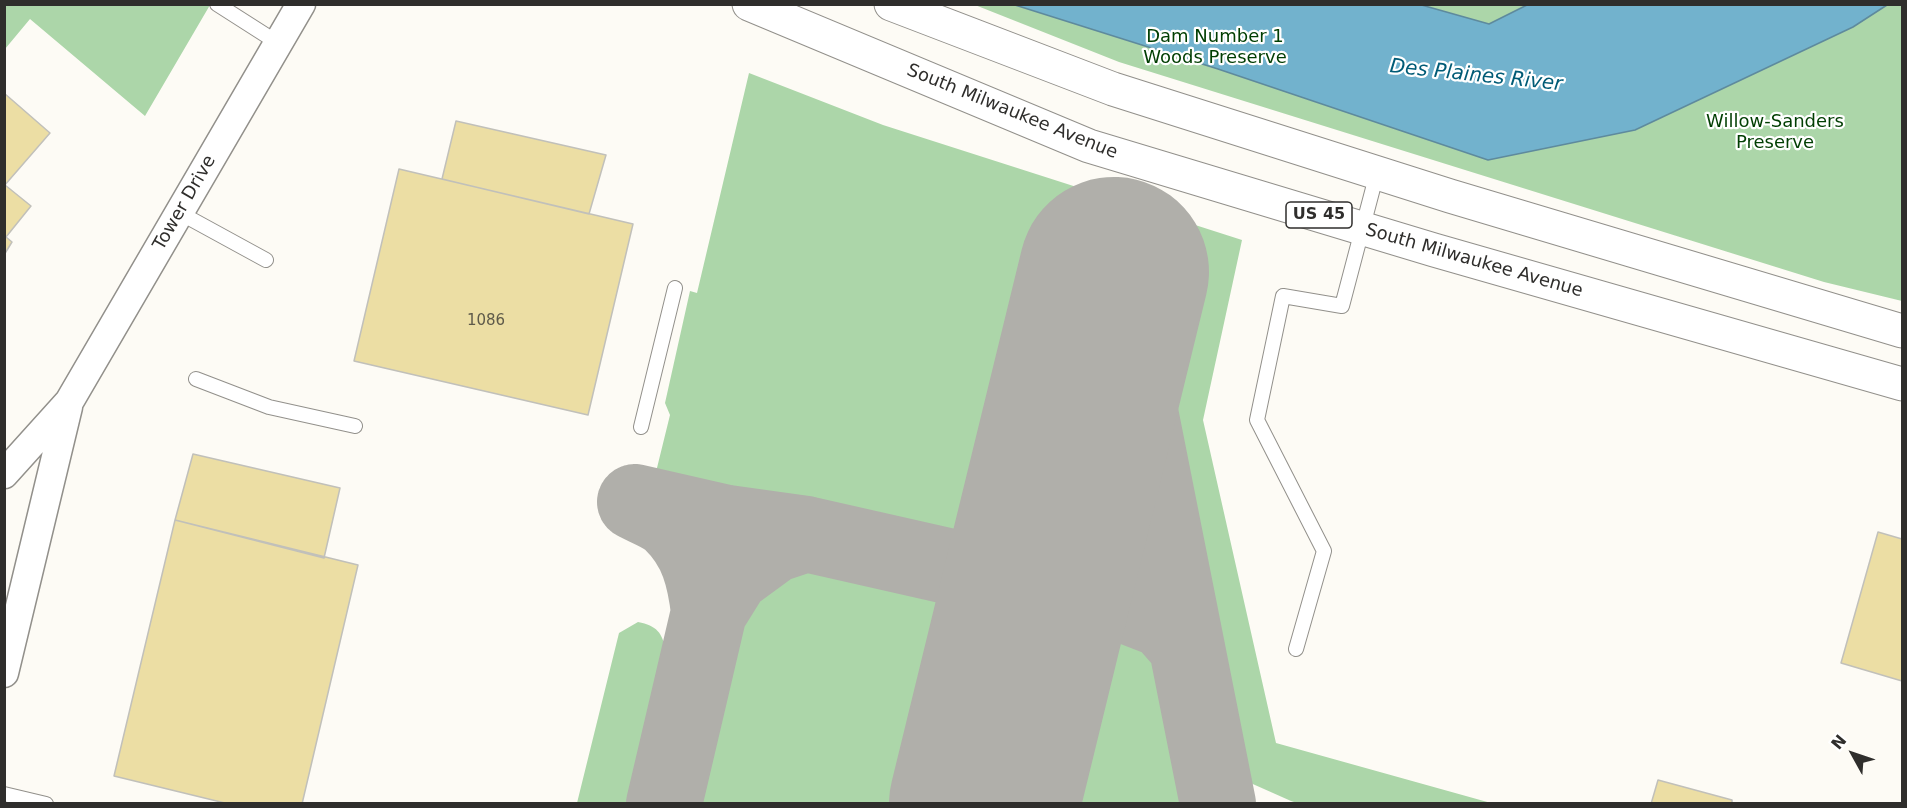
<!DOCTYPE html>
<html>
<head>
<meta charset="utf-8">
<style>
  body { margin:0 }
  #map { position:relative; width:1907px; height:808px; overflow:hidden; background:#fdfbf5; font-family:"DejaVu Sans",sans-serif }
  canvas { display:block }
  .frame { position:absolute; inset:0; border:6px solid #2f2e2c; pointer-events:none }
  .north { position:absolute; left:1823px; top:724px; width:60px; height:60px; -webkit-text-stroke:4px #fff; paint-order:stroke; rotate:310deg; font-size:16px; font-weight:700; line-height:24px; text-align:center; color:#2f2e2c }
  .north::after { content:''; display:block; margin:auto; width:21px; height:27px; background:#2f2e2c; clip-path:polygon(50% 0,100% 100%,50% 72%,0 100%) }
</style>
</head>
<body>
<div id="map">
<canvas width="1907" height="808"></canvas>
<div class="frame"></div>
<div class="north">N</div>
</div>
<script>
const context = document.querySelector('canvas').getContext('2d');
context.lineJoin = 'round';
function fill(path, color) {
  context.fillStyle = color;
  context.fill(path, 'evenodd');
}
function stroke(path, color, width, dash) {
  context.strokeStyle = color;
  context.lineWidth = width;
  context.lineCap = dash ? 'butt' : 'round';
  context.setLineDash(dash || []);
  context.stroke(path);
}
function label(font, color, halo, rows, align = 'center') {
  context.font = font + ' "DejaVu Sans",sans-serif';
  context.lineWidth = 4.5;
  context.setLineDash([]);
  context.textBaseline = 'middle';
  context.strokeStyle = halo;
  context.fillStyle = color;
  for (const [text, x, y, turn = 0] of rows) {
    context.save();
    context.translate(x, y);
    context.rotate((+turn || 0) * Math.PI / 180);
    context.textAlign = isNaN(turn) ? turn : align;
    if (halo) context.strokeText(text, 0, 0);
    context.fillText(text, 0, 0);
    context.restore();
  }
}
fill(new Path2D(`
  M4,5L5,4L210,5L145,116L30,19L5,49Z
  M975,5H1902V301L1824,282L1119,62Z
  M749,73L883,125L1242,240L1203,420L1276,743L1491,803L1300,804L1291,801L1246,781L1230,759L1218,731L1148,383C1146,367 1144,353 1149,337C1153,322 1165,316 1171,303C1188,267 1163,230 1123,235C1106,236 1095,241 1084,254L1026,487C998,531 969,536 920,539L655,476L670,415L665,403L690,291L697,293Z
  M1116,398L1119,400L1149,554L1143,575L1130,584L1112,583L1097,576L1086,559L1079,536L1111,401Z
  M839,564L924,587L953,606L979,647L982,674L951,803H697L741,617L762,590L787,573L819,565Z
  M638,622C657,626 662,632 666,651L630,803H577L619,633Z
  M1094,625L1147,637L1171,662L1200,803H1014L1049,657L1076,629Z`), '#acd6a9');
const water = new Path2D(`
  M1418,4L1489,24L1527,5H1887L1853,27L1635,130L1488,160L1218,69L1015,5Z`);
fill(water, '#72b2cd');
stroke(water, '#5e8a9d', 1.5);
stroke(new Path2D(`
  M1102,322L1126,341L1218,804
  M635,502L727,523L806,534L1133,608L1164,620L1185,644
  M635,502C646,508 663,514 672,523C698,548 705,578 709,612L732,575L773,545L806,534
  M953,567L983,589L1006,615L1018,662C1044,620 1050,610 1100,601
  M664,804L709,612`), '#b0afaa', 76);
stroke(new Path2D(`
  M984,804L1114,272`), '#b0afaa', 190);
const building = new Path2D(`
  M4,93L50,133L4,186Z
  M456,121L606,155L589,214L442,179Z
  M399,169L633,224L588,415L354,361Z
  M5,185L31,206L6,237L12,242L4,255Z
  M193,454L340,488L324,558L175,520Z
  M175,520L358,565L302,804H229L114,776Z
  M1878,532L1902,539V681L1841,663Z
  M1658,780L1732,800V804H1651Z`);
fill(building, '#ecdea4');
stroke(building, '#c1c0ba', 1.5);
const lane = new Path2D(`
  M217,4L278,43
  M180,213L266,260
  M196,379L269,407L355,426
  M641,427L675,288
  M1296,649L1324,551L1257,420L1283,296L1342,306L1377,173
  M4,794L46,804`);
const street = new Path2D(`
  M4,474L69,402L301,4
  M4,673L68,407`);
const primary = new Path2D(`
  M749,4L1089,146L1434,250L1902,384
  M891,4L1113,89L1450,196L1902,331`);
stroke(lane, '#92908b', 16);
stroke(street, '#92908b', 31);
stroke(primary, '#92908b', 35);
stroke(lane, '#fff', 14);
stroke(street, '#fff', 28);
stroke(primary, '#fff', 33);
label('15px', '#5e5a4a', null, [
  ["1086",486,321]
]);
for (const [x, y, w] of [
  [1319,215,66]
]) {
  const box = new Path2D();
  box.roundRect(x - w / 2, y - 13, w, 26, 4.5);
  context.fillStyle = '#fff';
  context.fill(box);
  stroke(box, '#2f2e2c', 1.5);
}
label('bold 16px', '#2f2e2c', null, [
  ["US 45",1319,215]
]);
label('18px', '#003e02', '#fff', [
  ["Dam Number 1",1215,37],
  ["Woods Preserve",1215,58],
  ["Willow-Sanders",1775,122],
  ["Preserve",1775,143]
]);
label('18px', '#2f2e2c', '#fff', [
  ["South Milwaukee Avenue",1012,112,22],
  ["Tower Drive",185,203,-60],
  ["South Milwaukee Avenue",1474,261,16]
]);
label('italic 20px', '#005b76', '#fff', [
  ["Des Plaines River",1476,76,6]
]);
</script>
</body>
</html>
